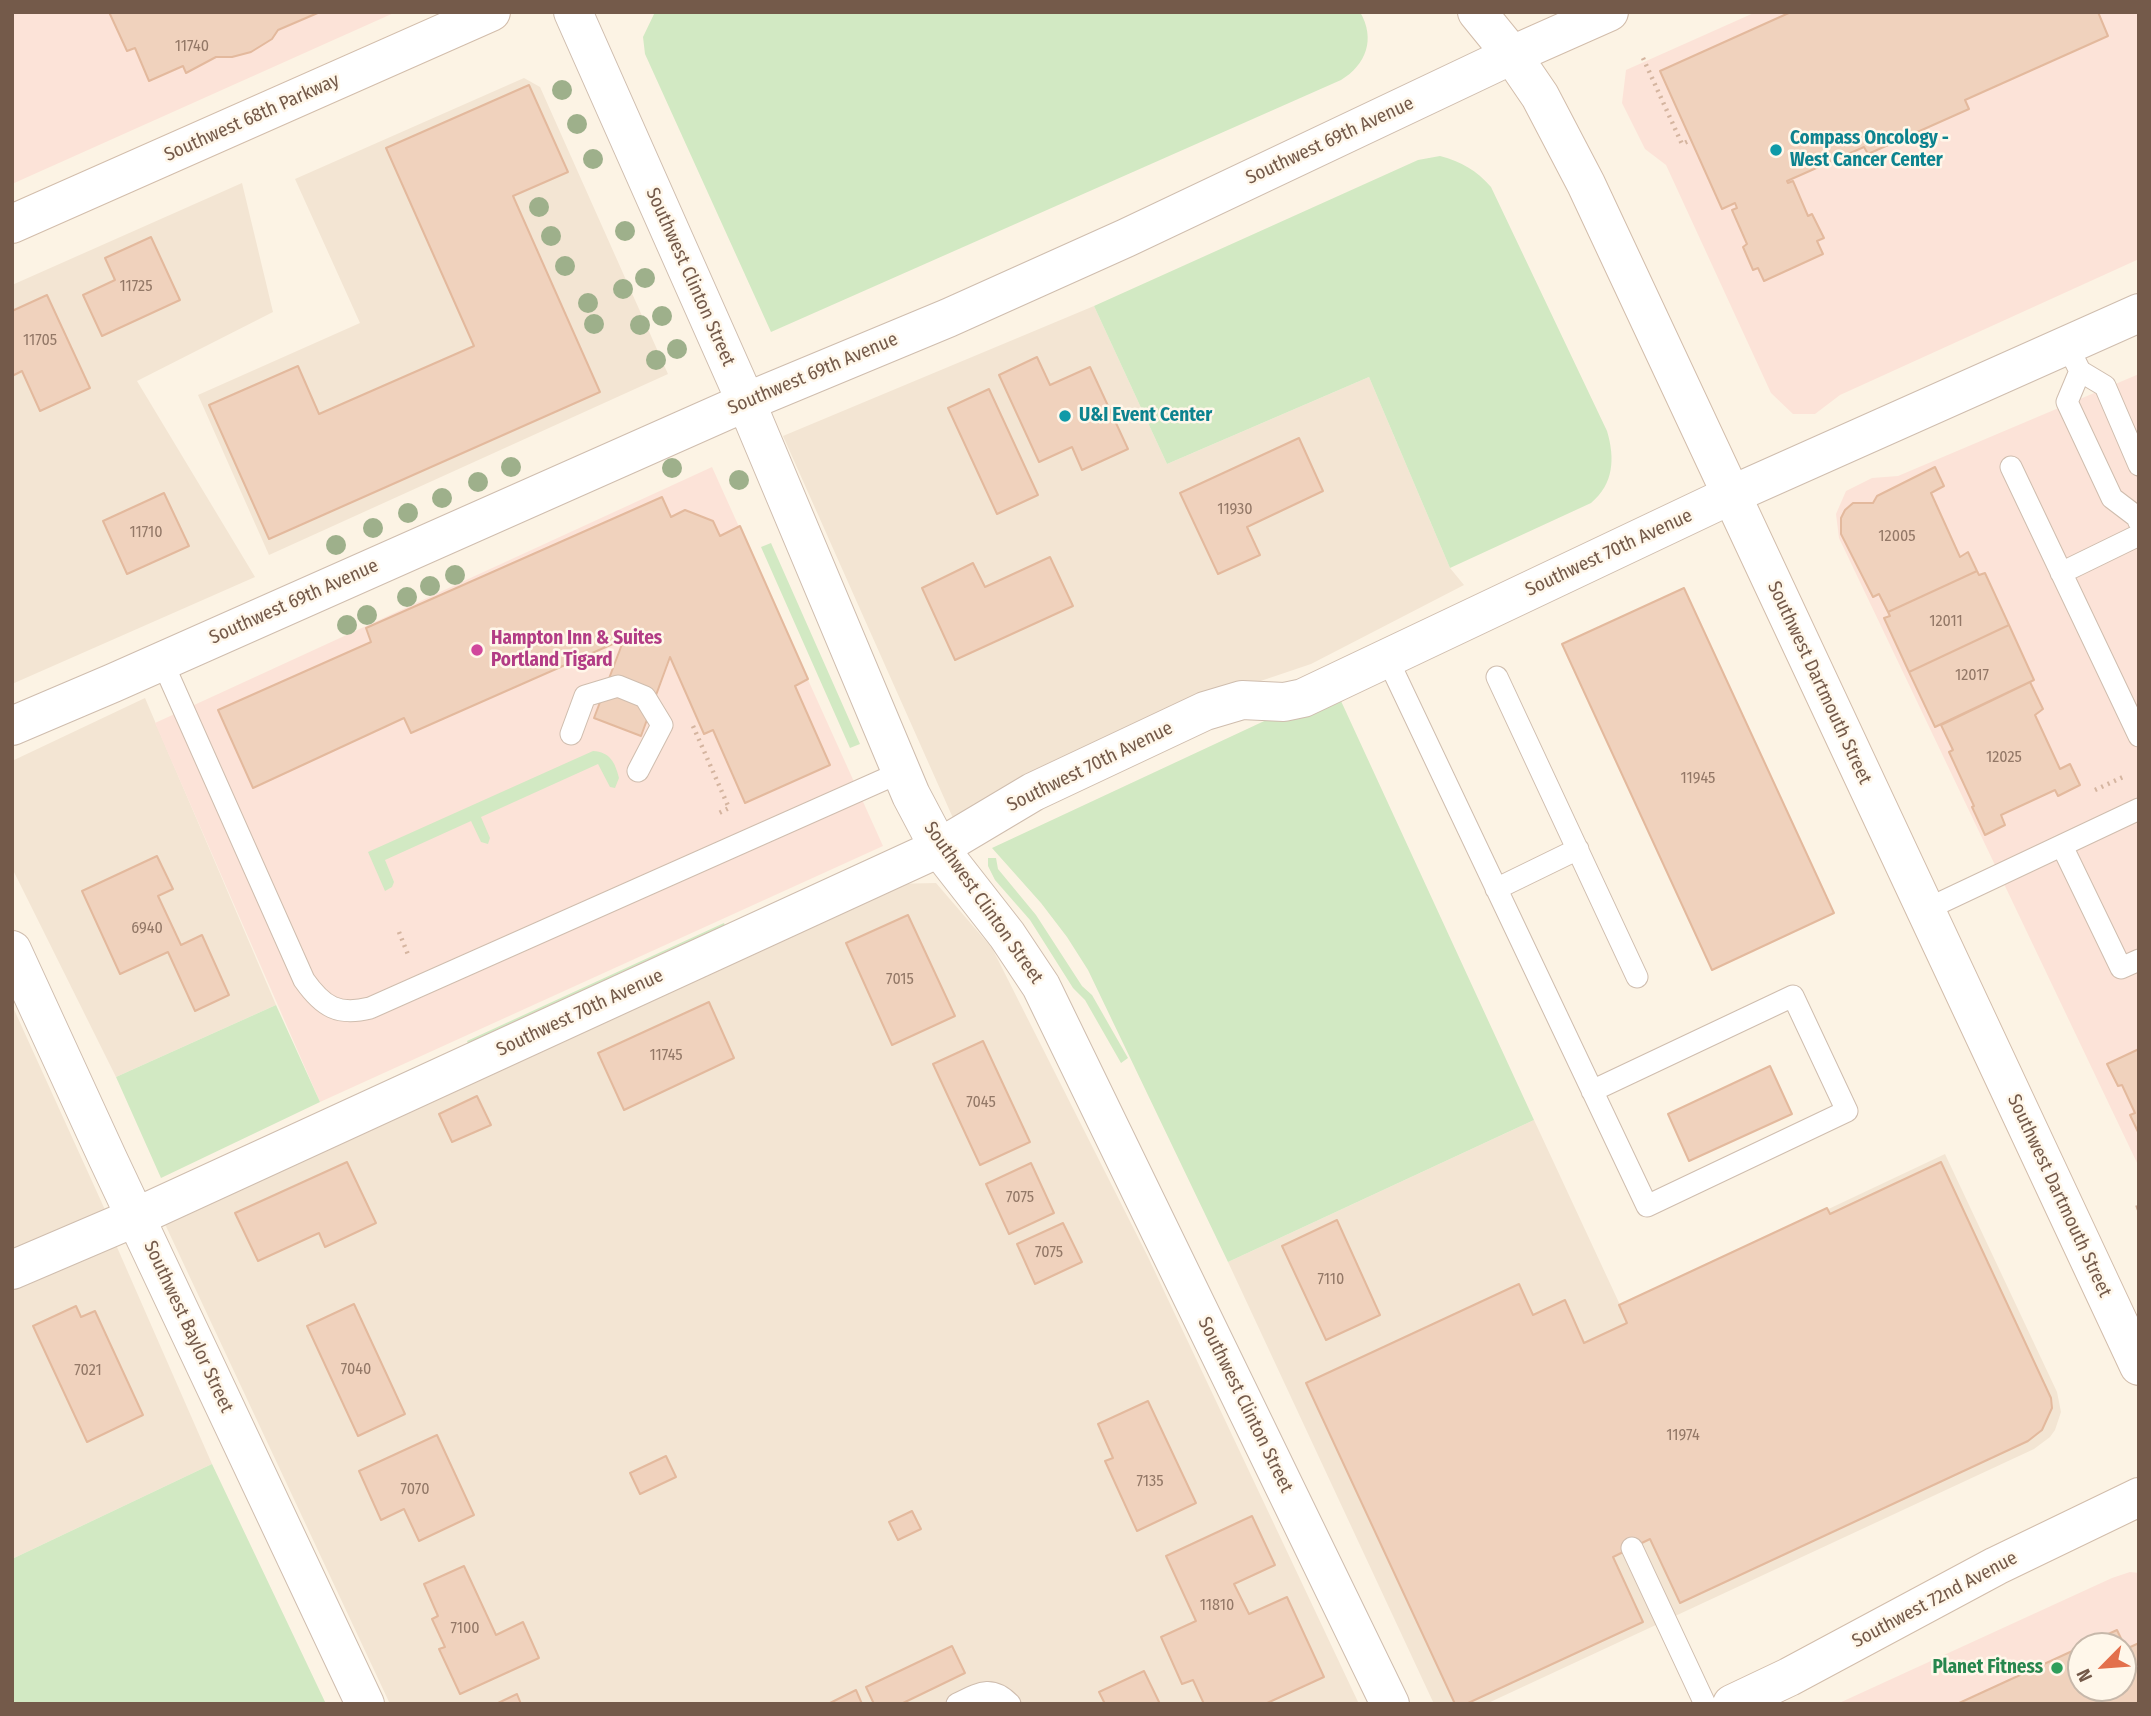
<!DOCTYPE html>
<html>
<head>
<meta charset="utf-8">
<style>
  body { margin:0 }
  #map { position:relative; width:2151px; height:1716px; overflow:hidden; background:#fcf3e4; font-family:"Fira Sans Condensed",sans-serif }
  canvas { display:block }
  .frame { position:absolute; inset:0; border:14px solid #745a4a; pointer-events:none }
  .north { position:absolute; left:2067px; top:1632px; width:70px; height:70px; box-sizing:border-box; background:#fff7ea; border:2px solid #c7b8aa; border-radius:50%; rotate:245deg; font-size:19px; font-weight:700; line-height:28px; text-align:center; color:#745a4a }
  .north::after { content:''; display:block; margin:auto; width:24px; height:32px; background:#e3704c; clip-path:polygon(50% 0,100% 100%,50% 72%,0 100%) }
</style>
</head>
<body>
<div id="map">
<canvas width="2151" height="1716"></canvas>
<div class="frame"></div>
<div class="north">N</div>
</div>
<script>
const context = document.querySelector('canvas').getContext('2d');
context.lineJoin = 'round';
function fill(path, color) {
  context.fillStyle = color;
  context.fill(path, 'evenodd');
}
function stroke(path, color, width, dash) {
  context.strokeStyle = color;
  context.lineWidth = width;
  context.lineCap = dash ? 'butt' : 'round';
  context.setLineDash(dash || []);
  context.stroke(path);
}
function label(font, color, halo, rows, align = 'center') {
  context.font = font + ' "Fira Sans Condensed",sans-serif';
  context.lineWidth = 5;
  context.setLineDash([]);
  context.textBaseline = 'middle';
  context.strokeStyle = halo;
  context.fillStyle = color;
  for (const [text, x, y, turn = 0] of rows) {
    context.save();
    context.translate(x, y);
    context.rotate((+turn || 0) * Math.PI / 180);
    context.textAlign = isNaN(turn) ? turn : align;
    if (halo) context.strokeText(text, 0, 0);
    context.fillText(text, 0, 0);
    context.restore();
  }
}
fill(new Path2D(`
  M524,78L540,87L668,374L269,555L198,395L360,323L295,179Z
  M242,183L273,312L137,381L255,577L12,684V285Z
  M1094,306L1167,464L1369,377L1450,568L1464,585L1311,664L1225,693L957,827L783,436Z
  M145,698L276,1005L116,1077L12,868V761Z
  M936,883L992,948L1148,1257L1359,1704H390L164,1222L892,884Z
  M12,1005L106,1212L12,1252Z
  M1534,1120L1621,1307L1945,1154L2057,1392L2061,1412L2055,1430L2050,1437L2034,1449L1486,1704H1434L1228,1262Z
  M113,1238L212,1464L12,1559V1285Z`), '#f3e5d3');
fill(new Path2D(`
  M12,12H396L12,184Z
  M1756,12H2139V259L1840,395L1815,414H1793L1771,393L1666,165L1645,149L1622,103L1626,70Z
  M2139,374V1167L1839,538L1836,514L1846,491L1872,478L1898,476Z
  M712,467L883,846L320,1102L155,723Z
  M2130,1572L2139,1573V1704H1837L2112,1578ZM2081,1646H2123V1688H2081Z`), '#fce3d8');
fill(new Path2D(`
  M655,12H1360C1376,39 1366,65 1341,80L771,332L645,54L643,37Z
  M1440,156C1462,162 1476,170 1491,187L1607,431C1615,458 1614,484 1591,503L1450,568L1369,377L1167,464L1094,306L1418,160Z
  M771,543L860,744L850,748L761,547Z
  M1335,688L1534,1120L1228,1262L1088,970L1067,937L1041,903L992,848Z
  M593,751C610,752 615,762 619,778L615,788L610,787L598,764L481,817L490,838L488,844L481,842L471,821L385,860L394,882L392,887L385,891L368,852Z
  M988,858H996L998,869L1036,915L1082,986L1092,995L1128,1058L1121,1063L1085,1000L1073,988L1030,920L995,880L988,866Z
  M724,923L728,934L472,1053L467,1041Z
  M276,1005L320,1102L161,1178L116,1077Z
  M212,1464L326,1704H12V1559Z`), '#d2e9c3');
const building = new Path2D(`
  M109,12H320L278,30L272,39L251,52L232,57H216L186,73L183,66L149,81L135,48L127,51Z
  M1791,12H2098L2108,36L1965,100L1969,109L1868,154L1864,147L1787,181L1788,183L1793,181L1808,216L1812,214L1824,238L1817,241L1823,254L1764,281L1758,268L1753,270L1743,247L1747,244L1732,210L1737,208L1735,203L1722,209L1660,71Z
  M529,85L568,172L513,196L600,392L269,539L209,405L298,366L319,414L474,346L386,148Z
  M151,237L180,300L102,336L83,295L115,280L105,258Z
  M47,295L90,388L40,411L22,371L12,376V311Z
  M1037,357L1050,385L1090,367L1128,449L1082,470L1072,447L1039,462L999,375Z
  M989,389L1038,495L997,514L948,408Z
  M1299,438L1323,491L1247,527L1260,555L1218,574L1180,493Z
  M1935,467L1944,486L1931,493L1960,557L1968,552L1977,571L1888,612L1879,594L1873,597L1841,534V518L1845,510L1853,503H1873L1877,496Z
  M164,493L189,546L127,574L103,521Z
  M662,497L671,517L685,510L713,521L720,536L740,526L808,679L795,686L830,765L745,803L713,730L704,734L670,657L641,736L594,718L624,639L411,733L404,718L253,788L218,710L371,642L366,628Z
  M1050,557L1073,606L955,660L922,588L973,563L985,587Z
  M1977,571L1979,575L1985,573L2009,625L1909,672L1884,618L1890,616L1888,612Z
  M1684,588L1834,913L1712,970L1562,644Z
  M2009,625L2034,680L1935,727L1909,672Z
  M2030,682L2043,709L2035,715L2060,769L2070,764L2080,785L2058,796L2055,790L2001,815L2005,825L1985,835L1972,807L1974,806L1949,752L1953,750L1941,725Z
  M157,856L173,889L158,896L181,945L202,935L229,995L195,1011L168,952L120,974L82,891Z
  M908,915L955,1016L892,1045L846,943Z
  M709,1002L734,1058L624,1110L598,1053Z
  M983,1041L1030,1142L980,1165L933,1064Z
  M2139,1049V1134L2130,1115L2135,1113L2122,1085L2118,1086L2107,1064Z
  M1770,1066L1792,1114L1689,1161L1668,1114Z
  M477,1096L491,1125L452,1142L439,1114Z
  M347,1162L376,1223L325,1247L319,1233L258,1261L235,1213Z
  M1941,1162L2051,1398L2052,1408L2042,1430L2028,1441L1680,1603L1650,1539L1613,1557L1643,1622L1466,1704H1455L1306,1383L1519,1284L1533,1315L1565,1300L1584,1343L1627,1323L1619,1305L1827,1208L1830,1214Z
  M1031,1163L1054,1213L1009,1234L986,1184Z
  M1337,1220L1380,1315L1326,1340L1282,1246Z
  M1063,1223L1082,1262L1035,1284L1017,1244Z
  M354,1304L405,1414L358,1436L307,1326Z
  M76,1306L81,1317L95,1311L143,1415L87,1442L33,1326Z
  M1148,1401L1196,1503L1137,1531L1105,1461L1113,1458L1098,1424Z
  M437,1435L474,1515L419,1541L404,1509L381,1520L359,1471Z
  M666,1456L676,1477L640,1494L630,1473Z
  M912,1511L921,1529L898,1540L889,1522Z
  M1252,1516L1275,1565L1234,1584L1249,1614L1287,1597L1324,1677L1265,1704H1204L1193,1680L1182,1684L1161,1637L1196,1621L1166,1556Z
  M464,1566L496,1635L523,1622L539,1658L460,1694L439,1649L445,1647L432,1619L438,1616L424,1584Z
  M2117,1630L2126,1649L2139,1643V1704H1957L2081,1647V1688H2123V1646H2082Z
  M952,1646L965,1673L901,1704H874L866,1687Z
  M1144,1671L1160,1704H1105L1099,1692Z
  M856,1690L862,1704H828Z
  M517,1694L521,1704H496Z`);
fill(building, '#f0d2bd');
stroke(building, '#e3b99d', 2);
const lane = new Path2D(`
  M2074,359L2080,371L2105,386L2139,465
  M2080,371L2067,402L2112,498L2137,517L2139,522
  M2011,467L2139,736
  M2061,573L2139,535
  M1387,658L1647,1206L1847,1111L1793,996L1592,1091
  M162,661L304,980C323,1007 338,1016 370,1008L901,772
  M1497,677L1637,977
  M571,734L585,696L618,686L645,697L662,725L638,771
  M2062,846L2121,968L2139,960
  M1496,889L1578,849
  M1925,910L2139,809
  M1632,1548L1705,1704
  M957,1704C978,1694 991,1684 1010,1704`);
const street = new Path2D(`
  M573,12L746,402L911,795L939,848L1007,935L1041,986L1390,1704
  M12,726L113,683L746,402L948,318L1126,238L1512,55
  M12,950L108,1159L365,1704
  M12,1270L136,1217L939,848L1033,792L1205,711L1242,700L1284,702L1303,698L1731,495L2139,313`);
const secondary = new Path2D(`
  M1477,12L1512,55L1540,96L1586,184L2139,1366
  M1512,55L1609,12
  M12,224L491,12
  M1732,1704L1789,1677L1996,1566L2139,1497`);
stroke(lane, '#cfbdae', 23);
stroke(street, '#cfbdae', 40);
stroke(secondary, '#d2bdab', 40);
stroke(new Path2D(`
  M1643,58L1682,144L1691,140
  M693,726L729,808L717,814
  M2095,790L2123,777
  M399,932L409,957
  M2136,1208L2139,1207`), '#d5b5a0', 4.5, [2, 5]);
stroke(lane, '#fff', 21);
stroke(street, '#fff', 38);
stroke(secondary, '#fff', 38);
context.fillStyle = '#9eb08b';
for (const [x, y] of [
  [562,90],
  [577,124],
  [593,159],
  [539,207],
  [625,231],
  [551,236],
  [565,266],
  [645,278],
  [623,289],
  [588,303],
  [662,316],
  [594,324],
  [640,325],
  [677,349],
  [656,360],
  [511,467],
  [672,468],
  [739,480],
  [478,482],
  [442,498],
  [408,513],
  [373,528],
  [336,545],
  [455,575],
  [430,586],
  [407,597],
  [367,615],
  [347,625]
]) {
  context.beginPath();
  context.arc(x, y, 10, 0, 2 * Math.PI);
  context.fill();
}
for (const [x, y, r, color] of [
  [1776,150,7,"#0f9aa8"],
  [1065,416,7,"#0f9aa8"],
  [477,650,7,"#d1479c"],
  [2057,1668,7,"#2e9e5b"]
]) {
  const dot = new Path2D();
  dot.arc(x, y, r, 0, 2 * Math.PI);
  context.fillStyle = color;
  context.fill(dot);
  stroke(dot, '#fff7ea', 2.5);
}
label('16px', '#937867', null, [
  ["11740",192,47],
  ["11725",136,287],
  ["11705",40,341],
  ["11930",1235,510],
  ["11710",146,533],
  ["12005",1897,537],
  ["12011",1946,622],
  ["12017",1972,676],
  ["12025",2004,758],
  ["11945",1698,779],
  ["6940",147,929],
  ["7015",900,980],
  ["11745",666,1056],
  ["7045",981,1103],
  ["7075",1020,1198],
  ["7075",1049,1253],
  ["7110",1331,1280],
  ["7040",356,1370],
  ["7021",88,1371],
  ["11974",1683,1436],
  ["7135",1150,1482],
  ["7070",415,1490],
  ["11810",1217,1606],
  ["7100",465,1629]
]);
label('19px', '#745a4a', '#fff7ea', [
  ["Southwest 68th Parkway",252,118,-24],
  ["Southwest 69th Avenue",1330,141,-25],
  ["Southwest Clinton Street",690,277,66],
  ["Southwest 69th Avenue",813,374,-23],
  ["Southwest 70th Avenue",1609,553,-25],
  ["Southwest 69th Avenue",294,602,-24],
  ["Southwest Dartmouth Street",1819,683,65],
  ["Southwest 70th Avenue",1090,767,-26],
  ["Southwest Clinton Street",983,903,55],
  ["Southwest 70th Avenue",580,1013,-25],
  ["Southwest Dartmouth Street",2059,1196,65],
  ["Southwest Baylor Street",188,1327,65],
  ["Southwest Clinton Street",1245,1405,64],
  ["Southwest 72nd Avenue",1935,1600,-28]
]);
label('bold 19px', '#0d838f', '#fff7ea', [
  ["Compass Oncology -",1790,139],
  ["West Cancer Center",1790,161],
  ["U&I Event Center",1079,416]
], 'left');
label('bold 19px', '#b23c85', '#fff7ea', [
  ["Hampton Inn & Suites",491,639],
  ["Portland Tigard",491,661]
], 'left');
label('bold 19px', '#27864d', '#fff7ea', [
  ["Planet Fitness",2043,1668]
], 'right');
</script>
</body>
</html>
